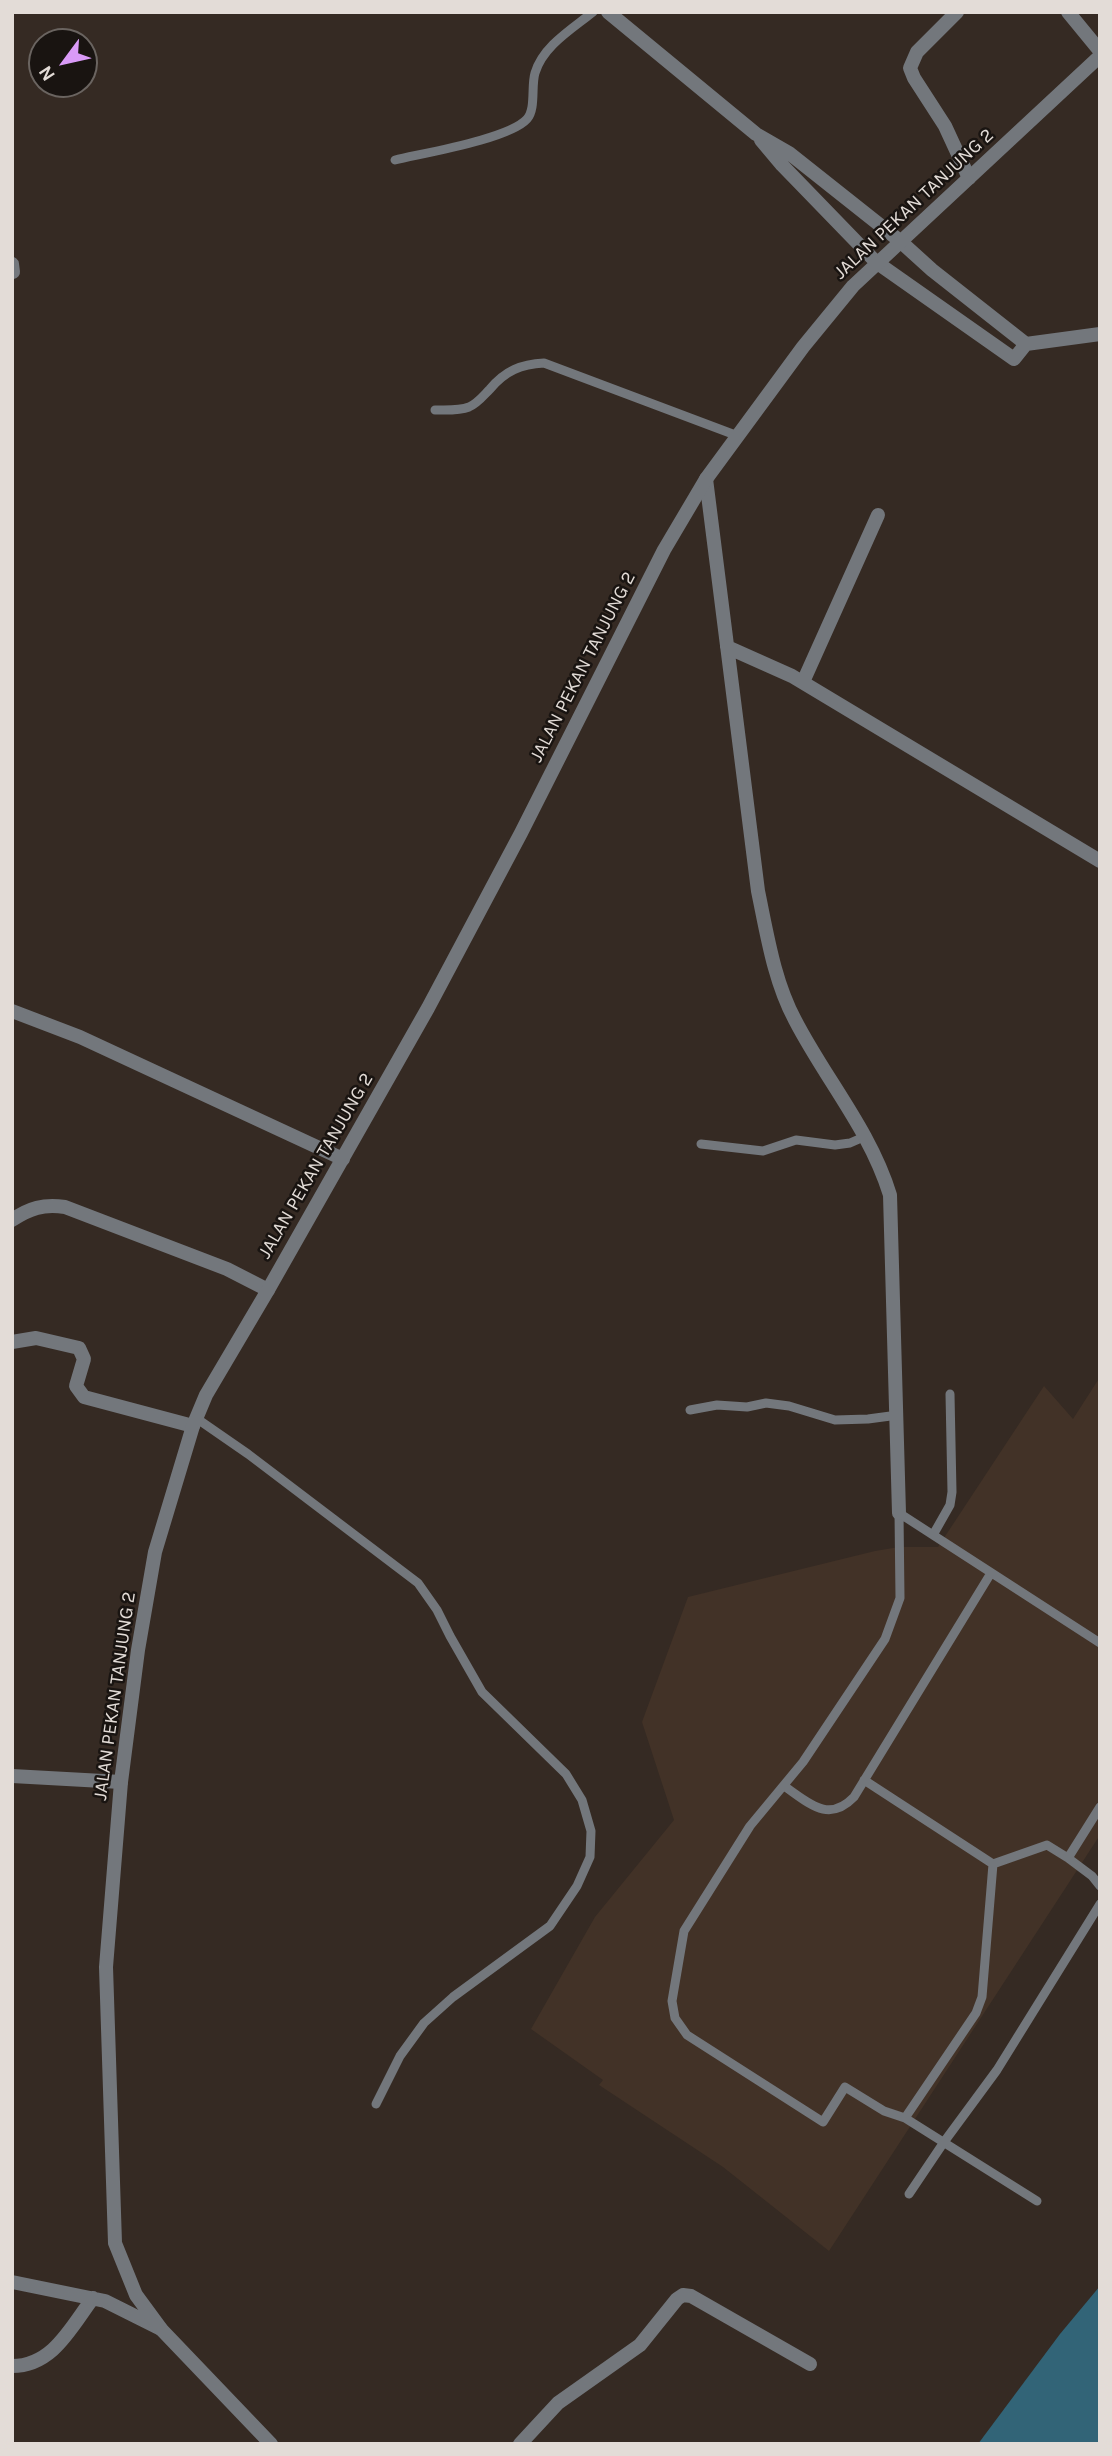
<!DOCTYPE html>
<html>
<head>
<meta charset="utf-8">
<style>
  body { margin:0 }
  #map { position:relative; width:1112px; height:2456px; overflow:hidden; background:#352a23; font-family:Karla,sans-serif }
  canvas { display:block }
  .frame { position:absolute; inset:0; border:14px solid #e3dcd7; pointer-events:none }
  .north { position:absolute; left:28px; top:28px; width:70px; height:70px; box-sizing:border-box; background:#191411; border:2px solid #6a6460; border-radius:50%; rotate:237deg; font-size:19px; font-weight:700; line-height:28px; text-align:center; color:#e3dcd7 }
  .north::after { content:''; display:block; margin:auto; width:24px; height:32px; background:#d99af7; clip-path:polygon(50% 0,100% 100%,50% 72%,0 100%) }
</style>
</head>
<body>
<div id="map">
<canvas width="1112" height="2456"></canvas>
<div class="frame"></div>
<div class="north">N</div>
</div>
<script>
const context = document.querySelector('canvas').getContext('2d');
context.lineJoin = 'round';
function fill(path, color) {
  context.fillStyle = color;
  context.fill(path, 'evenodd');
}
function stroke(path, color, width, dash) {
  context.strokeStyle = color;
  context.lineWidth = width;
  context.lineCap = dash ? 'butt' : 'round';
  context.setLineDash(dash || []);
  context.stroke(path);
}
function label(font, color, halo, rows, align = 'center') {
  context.font = font + ' Karla,sans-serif';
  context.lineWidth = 5;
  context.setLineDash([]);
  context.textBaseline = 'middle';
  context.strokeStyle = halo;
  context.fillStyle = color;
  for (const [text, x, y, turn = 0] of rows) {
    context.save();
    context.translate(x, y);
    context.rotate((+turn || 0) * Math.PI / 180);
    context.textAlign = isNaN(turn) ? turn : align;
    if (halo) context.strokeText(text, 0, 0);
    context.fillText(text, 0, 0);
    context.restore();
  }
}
fill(new Path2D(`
  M1100,1377V1835L829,2251L723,2167L599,2085L603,2080L531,2029L595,1917L674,1820L642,1722L688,1597L875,1551L899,1547H938L1044,1386L1073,1419Z`), '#423227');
fill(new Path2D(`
  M1100,2286V2444H978L1060,2334Z`), '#326477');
stroke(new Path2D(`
  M395,160C424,153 509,139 527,119C536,109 531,86 535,73C543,46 572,29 593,12
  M435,410C446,410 459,411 469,407C478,403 483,396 490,389C505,371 521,364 544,363L738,436
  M701,1144L763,1151L796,1140L835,1145L850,1143L866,1136
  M690,1410L717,1405L747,1407L766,1403L789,1406L835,1420L868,1419L898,1415
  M196,1418L248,1454L418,1583L437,1610L450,1636L482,1692L566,1774L582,1800L591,1831L590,1857L577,1886L550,1926L453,1997L424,2023L400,2056L376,2104
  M899,1513L900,1598L885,1639L803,1762L750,1826L684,1931L672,2001L675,2018L687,2035L823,2122L845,2087L884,2111L905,2118L1037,2201
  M899,1513L933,1535L950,1505L952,1492L950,1394
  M933,1535L1100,1643
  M864,1780L993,1864
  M784,1786C808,1802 828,1824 854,1797L991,1573
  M1068,1858L1092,1876L1100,1886
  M993,1864L1047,1845L1068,1858L1100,1807
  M905,2118L976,2013L982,1997L993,1864
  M909,2194L944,2142L997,2070L1100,1904`), '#73777c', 9);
stroke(new Path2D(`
  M957,12L917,52L910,68L914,78L945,126L969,178
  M1068,12L1100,51
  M900,241L932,270L1026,344
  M876,262L1014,359L1026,344L1100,334
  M12,264L13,272
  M706,479L758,891C767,934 774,981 795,1020C826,1080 870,1130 890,1195L899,1513
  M727,647L792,676L1100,861
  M803,682L878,515
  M12,1011L80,1037L343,1159
  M12,1220C30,1208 43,1204 65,1207L227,1269L268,1290
  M12,1342L36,1338L79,1348L84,1359L76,1386L84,1397L193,1426
  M12,1776L121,1782
  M12,2282L105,2301L161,2329
  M12,2366C53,2366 71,2327 93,2298
  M520,2444L558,2403L640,2345L677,2299L683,2295L691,2296L810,2364`), '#73777c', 14);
stroke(new Path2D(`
  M608,12L756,134L789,153L900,241
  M761,140L782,165L876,262
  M271,2444L161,2329L136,2295L115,2243L106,1967L121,1782L138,1650L155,1552L193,1426L206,1395L268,1290L428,1008L521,833L664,550L706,479L803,347L853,286L1100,56`), '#73777c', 14);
label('19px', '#e3dcd7', '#191411', [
  ["JALAN PEKAN TANJUNG 2",914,204,-43],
  ["JALAN PEKAN TANJUNG 2",583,667,-63],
  ["JALAN PEKAN TANJUNG 2",316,1166,-60],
  ["JALAN PEKAN TANJUNG 2",115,1696,-82]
]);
</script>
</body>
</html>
